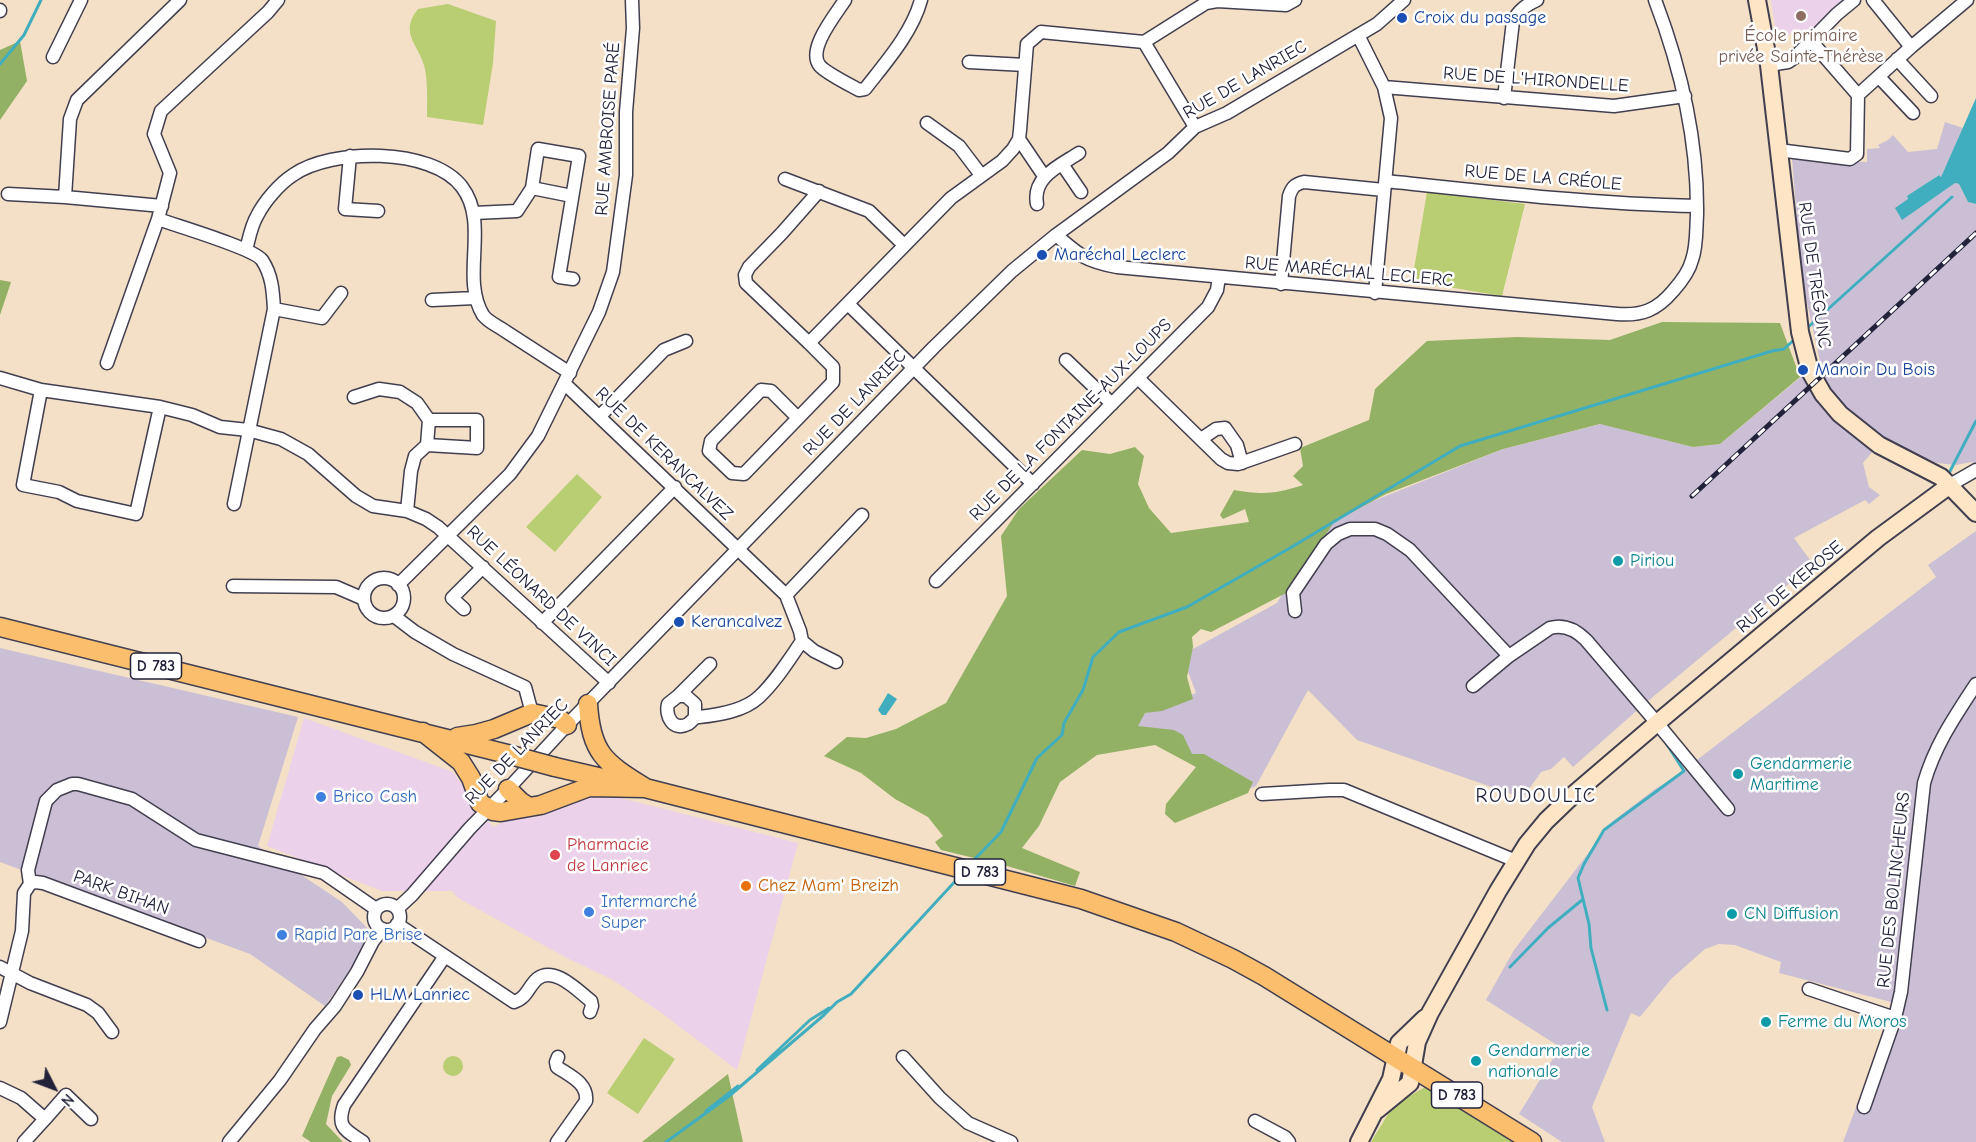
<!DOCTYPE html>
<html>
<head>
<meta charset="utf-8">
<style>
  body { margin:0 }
  #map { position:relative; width:1976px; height:1142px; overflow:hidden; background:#f3e0c6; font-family:"Comic Neue",sans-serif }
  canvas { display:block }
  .north { position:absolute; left:24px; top:1058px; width:60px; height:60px; -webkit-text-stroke:4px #fff; paint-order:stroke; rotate:132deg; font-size:16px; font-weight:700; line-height:24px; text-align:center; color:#22223b }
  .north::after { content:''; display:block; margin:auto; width:21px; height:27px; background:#22223b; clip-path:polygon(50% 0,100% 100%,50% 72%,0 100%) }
</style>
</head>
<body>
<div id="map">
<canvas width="1976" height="1142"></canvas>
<div class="north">N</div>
</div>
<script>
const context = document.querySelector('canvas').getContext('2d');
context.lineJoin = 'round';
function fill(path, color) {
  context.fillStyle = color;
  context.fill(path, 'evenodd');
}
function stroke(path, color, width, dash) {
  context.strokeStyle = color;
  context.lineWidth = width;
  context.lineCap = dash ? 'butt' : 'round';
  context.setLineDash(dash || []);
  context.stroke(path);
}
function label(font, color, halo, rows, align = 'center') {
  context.font = font + ' "Comic Neue",sans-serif';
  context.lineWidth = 5;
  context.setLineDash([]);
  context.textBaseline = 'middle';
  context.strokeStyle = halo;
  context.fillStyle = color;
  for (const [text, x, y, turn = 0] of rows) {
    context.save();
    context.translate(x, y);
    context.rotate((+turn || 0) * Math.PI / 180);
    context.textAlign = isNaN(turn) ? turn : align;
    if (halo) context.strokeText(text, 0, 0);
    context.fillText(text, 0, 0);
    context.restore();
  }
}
fill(new Path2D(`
  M1771,0H1846L1806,40L1795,28L1787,37L1775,26Z
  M304,718L453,772L493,827L507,820L541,816L564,804L601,793L798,843L737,1070L660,1012L613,980L565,957L458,898L452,891H382L267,846Z`), '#ecd1ea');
fill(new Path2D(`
  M1945,122L1963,128L1941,177L1938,175L1907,197L1908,199L1955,183L1959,184L1968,202L1976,204V469L1972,462L1956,465L1937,463L1907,451L1884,438L1863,463L1869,487L1880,495L1869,504L1865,500L1794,538L1813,564L1642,706L1573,767L1564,757L1551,769L1541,772L1523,798L1357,740L1308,690L1256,786L1236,794L1149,736L1121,723L1196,693L1182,655L1277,603L1326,520L1503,449L1601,424L1693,447L1720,444L1820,361L1802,280L1792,159L1867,162V149L1880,148L1878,145L1888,140L1893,135L1908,152L1937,149Z
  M1976,531V1142H1843L1895,1003L1779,973L1781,962L1735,945L1719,944L1705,949L1671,979L1640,1017L1631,1013L1592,1107L1605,1142H1562L1519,1114L1560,1047L1486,1000L1514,950L1613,821L1655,789L1672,779L1936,577L1928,565Z
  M0,648L298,717L258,846L342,902L374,935L325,1006L250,954L0,862Z`), '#cbbfd5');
fill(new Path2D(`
  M448,4L496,21L493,63L483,125L427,117C427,102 428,85 425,69C420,45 398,34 418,9Z
  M1427,192L1525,204L1502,296L1412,281Z
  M577,474L602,497L555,552L526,527Z
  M644,1038L675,1059L638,1114L607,1093Z
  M443 1066a10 10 0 1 1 20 0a10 10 0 1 1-20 0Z
  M1425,1087L1515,1142H1371L1393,1106Z`), '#b9ce72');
fill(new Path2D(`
  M20,41L27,81L0,120V50Z
  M0,280L11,282L0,315Z
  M1662,322L1780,323L1800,377L1720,444L1693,447L1600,424L1503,449L1386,494L1334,522L1288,592L1211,632L1201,629L1192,637L1193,647L1187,677L1193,699L1162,711L1145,713L1138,726L1174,730L1183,735L1192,754H1204L1253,782L1248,793L1175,823L1165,814L1166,804L1196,767L1155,745L1097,755L1060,782L1039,826L1022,848L1080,872L1075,886L1007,866L941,850L935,842L943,836L928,817L895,799L861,773L824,756L847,737L866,738L896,729L946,703L1007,596L1001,536L1019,509L1082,450L1110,454L1135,447L1144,456L1138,484L1149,508L1171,533L1249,522L1245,509L1223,519L1220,515L1234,490C1263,495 1275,494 1303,485L1293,476L1303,466L1300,448L1369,420L1375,389L1427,341L1517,337L1610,340Z
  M341,1056L349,1060L351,1065L332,1096L326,1124L343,1142H311L302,1136L337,1057Z
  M728,1074L743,1142H642Z`), '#92b164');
fill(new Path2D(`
  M1976,98V204L1968,202L1959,184L1955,183L1902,220L1895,208L1908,199L1907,196L1939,175L1941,177Z
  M888,693L897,699L886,715H882L878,710Z`), '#41aebf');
stroke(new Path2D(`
  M0,64L24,35L41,0
  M1806,329L1952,197
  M1948,475L1976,421
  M971,863L1001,832L1037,758L1062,735L1064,723L1083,690L1093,657L1119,632L1187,607L1290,548L1460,446L1772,351L1784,349L1795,339
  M1510,967L1548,928L1582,900
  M1607,1010L1591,948L1589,924L1578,878L1584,864L1604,830L1684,771L1666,743
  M757,1070L810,1020L829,1008
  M706,1111L738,1086
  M666,1142L728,1097L824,1015L837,1002L851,994L961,875`), '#41aebf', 3);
const street = new Path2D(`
  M845,0C836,14 806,50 820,66C826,73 850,85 859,90L865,89C886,62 912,33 921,0
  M1873,0L1911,47
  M0,10V11
  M1358,35L1384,87L1391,118L1375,293
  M1144,42L1206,3L1217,1L1286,5L1295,0
  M1144,42L1195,127
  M53,57L81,0
  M1897,59L1931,96
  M969,62L1025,65
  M1769,65L1788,62L1794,58L1837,14L1854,0
  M1879,77L1913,113
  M1384,87L1614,106L1685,96
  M1858,95L1911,47L1967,0
  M1504,98L1513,21C1519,10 1526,5 1537,0
  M927,123L959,146L981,175
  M1019,139L1044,176
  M1778,150L1850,159L1857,154L1858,95L1811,41
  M350,156L345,209L378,211
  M1062,164L1081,192
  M785,179L869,211L904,245
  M1386,181C1489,192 1593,204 1697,206
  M532,188L572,196
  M8,194L65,197L162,206
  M65,197L70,119L77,100L180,0
  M1037,204C1032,177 1059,166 1079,153
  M474,213L517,211L532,188L538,149L579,156L559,277L573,279
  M158,219C177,226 253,248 262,260C272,275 273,291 274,309L234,504
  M1056,235C1080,256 1086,261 1117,267L1617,314C1642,316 1657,310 1673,291C1681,282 1689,272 1692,260C1697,246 1696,230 1697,215C1698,141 1681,68 1655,0
  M246,250C249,239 251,226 257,216C264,202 279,184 293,175C331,148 432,147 462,187C490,224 460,277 483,315C488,322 498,326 505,331C527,345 548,359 570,373
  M1281,284L1289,196C1292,187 1295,184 1304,182L1384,190
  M432,300L475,298
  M848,304L1033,484
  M274,309L322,318L341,293
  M809,343L746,283L745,275L749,267L782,233L819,191
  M1066,360L1112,404
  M107,363L158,219L170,173L154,134L161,111L268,12L278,0
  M0,378L41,390L160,407L192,415L220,427L248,430L281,439L308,454L356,496L373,506L407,511L426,519L438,527L609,683
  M1138,378L1221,459L1228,463L1238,464L1295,444
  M565,384L786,595L800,631L802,641L814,651L836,662
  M41,390L23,485L59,492L77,501L136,514L160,407
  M354,397L379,389L400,392L417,403L429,420L427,445L415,456L411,471L407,511
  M600,416L664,350L686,341
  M798,418L771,391L761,390L711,441L709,451L732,473L744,474L833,382V367L809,343L951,198L1002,161L1013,149L1019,139L1020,130L1027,44L1041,32L1144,42
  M1201,439L1216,429L1225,428L1237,445L1242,463
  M427,445L477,448V420H429
  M1950,485L1976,470
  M364 598a20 20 0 1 1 40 0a20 20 0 1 1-40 0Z
  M936,581L1208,307L1217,290L1219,277
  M398,585L510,474L538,436L599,312L613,272L626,175V112L633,28L632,0
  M233,586L336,587L364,599
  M786,595L862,515
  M464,609L452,598L483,567
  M1295,611L1293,593L1326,544L1338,534L1350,529H1375L1387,534L1410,550L1509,656
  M394,616L415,632L453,654L525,687L532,713
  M542,623L675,487
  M1473,686L1509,656L1550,628C1564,624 1576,630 1586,640L1657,723L1728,809
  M678,696L710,664
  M695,717V704L686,696H678L668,704C665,716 673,732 688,724C693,721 693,717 699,717C719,715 744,711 759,697C776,681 789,660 802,641
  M1262,794L1329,790H1344L1516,861
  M30,884L28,870L46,801L57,790L72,784H78L132,799L196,840L324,873L376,909
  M30,884L35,882L43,883L199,941
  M374 917a13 13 0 1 1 26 0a13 13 0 1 1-26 0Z
  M397,909L412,895L470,828L508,789L567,725L934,347L1012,271L1056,235L1168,153L1195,127L1227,113L1377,24L1404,0
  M397,924L514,1002C527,998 528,987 537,979C554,965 578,991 591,1001L592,1006L590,1012
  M0,967L30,983L87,1005L98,1013L112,1032
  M1809,989L1895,1018
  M0,1022L22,931L24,893L30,884
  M903,1057L940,1098L968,1123L1011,1142
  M0,1088L21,1098L45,1119L24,1142
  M1864,1107L1895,1018L1901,992L1924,783C1935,745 1955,716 1976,684
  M45,1119L66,1095L91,1119
  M1255,1121L1285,1137L1289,1142
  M229,1142L280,1080L315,1029L335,1006L357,972L373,941L383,929
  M363,1142C346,1130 336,1128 344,1105L445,956
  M557,1142L586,1101C588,1083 570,1076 557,1067L556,1062L558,1057`);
const secondary = new Path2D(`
  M1757,0L1769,65L1800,332L1810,371L1823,394L1840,414L1879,445L1941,477L1976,513
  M1377,1110L1410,1083L1417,1042L1430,1013L1498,891L1527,844L1546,821L1574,794L1657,723L1878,538L1950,485
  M1359,1142L1391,1079L1399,1043L1425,1018`);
const primary = new Path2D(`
  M0,627L507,754
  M588,704C591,753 604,762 644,787
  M423,732L461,762L471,778L480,803L493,811L501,812L541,805L589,787L645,788L1081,899L1176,932L1233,959L1264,976L1532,1142
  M457,737L476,734L494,729L532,713L560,719L567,725
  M555,767L611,780
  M508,789L521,802L529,807`);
stroke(street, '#413e50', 15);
stroke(secondary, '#413e50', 20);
stroke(primary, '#413e50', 21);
stroke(street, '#fff', 12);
stroke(secondary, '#fde5c5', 16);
stroke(primary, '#fabe6d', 18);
const rail = new Path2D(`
  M1692,496L1976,233`);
stroke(rail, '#22223b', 5);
stroke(rail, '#fff', 3, [9]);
const primaryBridge = new Path2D(`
  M507,754L555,767`);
stroke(primaryBridge, '#413e50', 21, []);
stroke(primaryBridge, '#fabe6d', 18);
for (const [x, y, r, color] of [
  [1801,16,6,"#8d6e63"],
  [1402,18,6,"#1a4fb4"],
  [1042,255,6,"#1a4fb4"],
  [1803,370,6,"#1a4fb4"],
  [1618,561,6,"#0f9aa8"],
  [679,622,6,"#1a4fb4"],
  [1738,774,6,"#0f9aa8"],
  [321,797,6,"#3f7fe0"],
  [555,855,6,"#e0444e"],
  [746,886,6,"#e8710a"],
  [589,912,6,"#3f7fe0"],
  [1732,914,6,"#0f9aa8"],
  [282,935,6,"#3f7fe0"],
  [358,995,6,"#1a4fb4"],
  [1766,1022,6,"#0f9aa8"],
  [1476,1061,6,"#0f9aa8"]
]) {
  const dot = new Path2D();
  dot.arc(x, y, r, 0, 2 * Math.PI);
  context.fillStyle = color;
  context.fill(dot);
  stroke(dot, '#fff', 2);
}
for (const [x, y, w] of [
  [156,666,51],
  [980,872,51],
  [1457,1095,51]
]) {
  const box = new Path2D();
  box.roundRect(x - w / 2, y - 13, w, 26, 4.5);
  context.fillStyle = '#fff';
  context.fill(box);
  stroke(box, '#22223b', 1.5);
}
label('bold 16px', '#22223b', null, [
  ["D 783",156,666],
  ["D 783",980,872],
  ["D 783",1457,1095]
]);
label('18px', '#164399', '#fff', [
  ["Croix du passage",1414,18],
  ["Maréchal Leclerc",1054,255],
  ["Manoir Du Bois",1815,370],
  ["Kerancalvez",691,622],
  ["HLM Lanriec",370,995]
], 'left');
label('18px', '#785e54', '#fff', [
  ["École primaire",1801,36],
  ["privée Sainte-Thérèse",1801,57]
]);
label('18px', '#22223b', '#fff', [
  ["RUE DE LANRIEC",1245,80,-30],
  ["RUE DE L'HIRONDELLE",1536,80,4],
  ["RUE AMBROISE PARÉ",608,129,-86],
  ["RUE DE LA CRÉOLE",1543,178,5],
  ["RUE MARÉCHAL LECLERC",1349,272,5],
  ["RUE DE TRÉGUNC",1814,275,82],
  ["RUE DE LANRIEC",855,403,-46],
  ["RUE DE LA FONTAINE-AUX-LOUPS",1071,420,-45],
  ["RUE DE KERANCALVEZ",664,454,44],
  ["RUE DE KEROSE",1790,587,-40],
  ["RUE LÉONARD DE VINCI",541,596,43],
  ["RUE DE LANRIEC",517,752,-46],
  ["RUE DES BOLINCHEURS",1894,890,-84],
  ["PARK BIHAN",121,893,20]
]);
label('18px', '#0d838f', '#fff', [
  ["Piriou",1630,561],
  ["Gendarmerie",1750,764],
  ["Maritime",1750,785],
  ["CN Diffusion",1744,914],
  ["Ferme du Moros",1778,1022],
  ["Gendarmerie",1488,1051],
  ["nationale",1488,1072]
], 'left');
label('18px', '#366cbe', '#fff', [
  ["Brico Cash",333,797],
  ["Intermarché",601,902],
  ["Super",601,923],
  ["Rapid Pare Brise",294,935]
], 'left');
label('18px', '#be3a42', '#fff', [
  ["Pharmacie",567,845],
  ["de Lanriec",567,866]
], 'left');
label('18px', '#c56008', '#fff', [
  ["Chez Mam' Breizh",758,886]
], 'left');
context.letterSpacing = '1.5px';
label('20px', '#22223b', '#fff', [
  ["ROUDOULIC",1536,796]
]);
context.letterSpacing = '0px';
</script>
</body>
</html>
